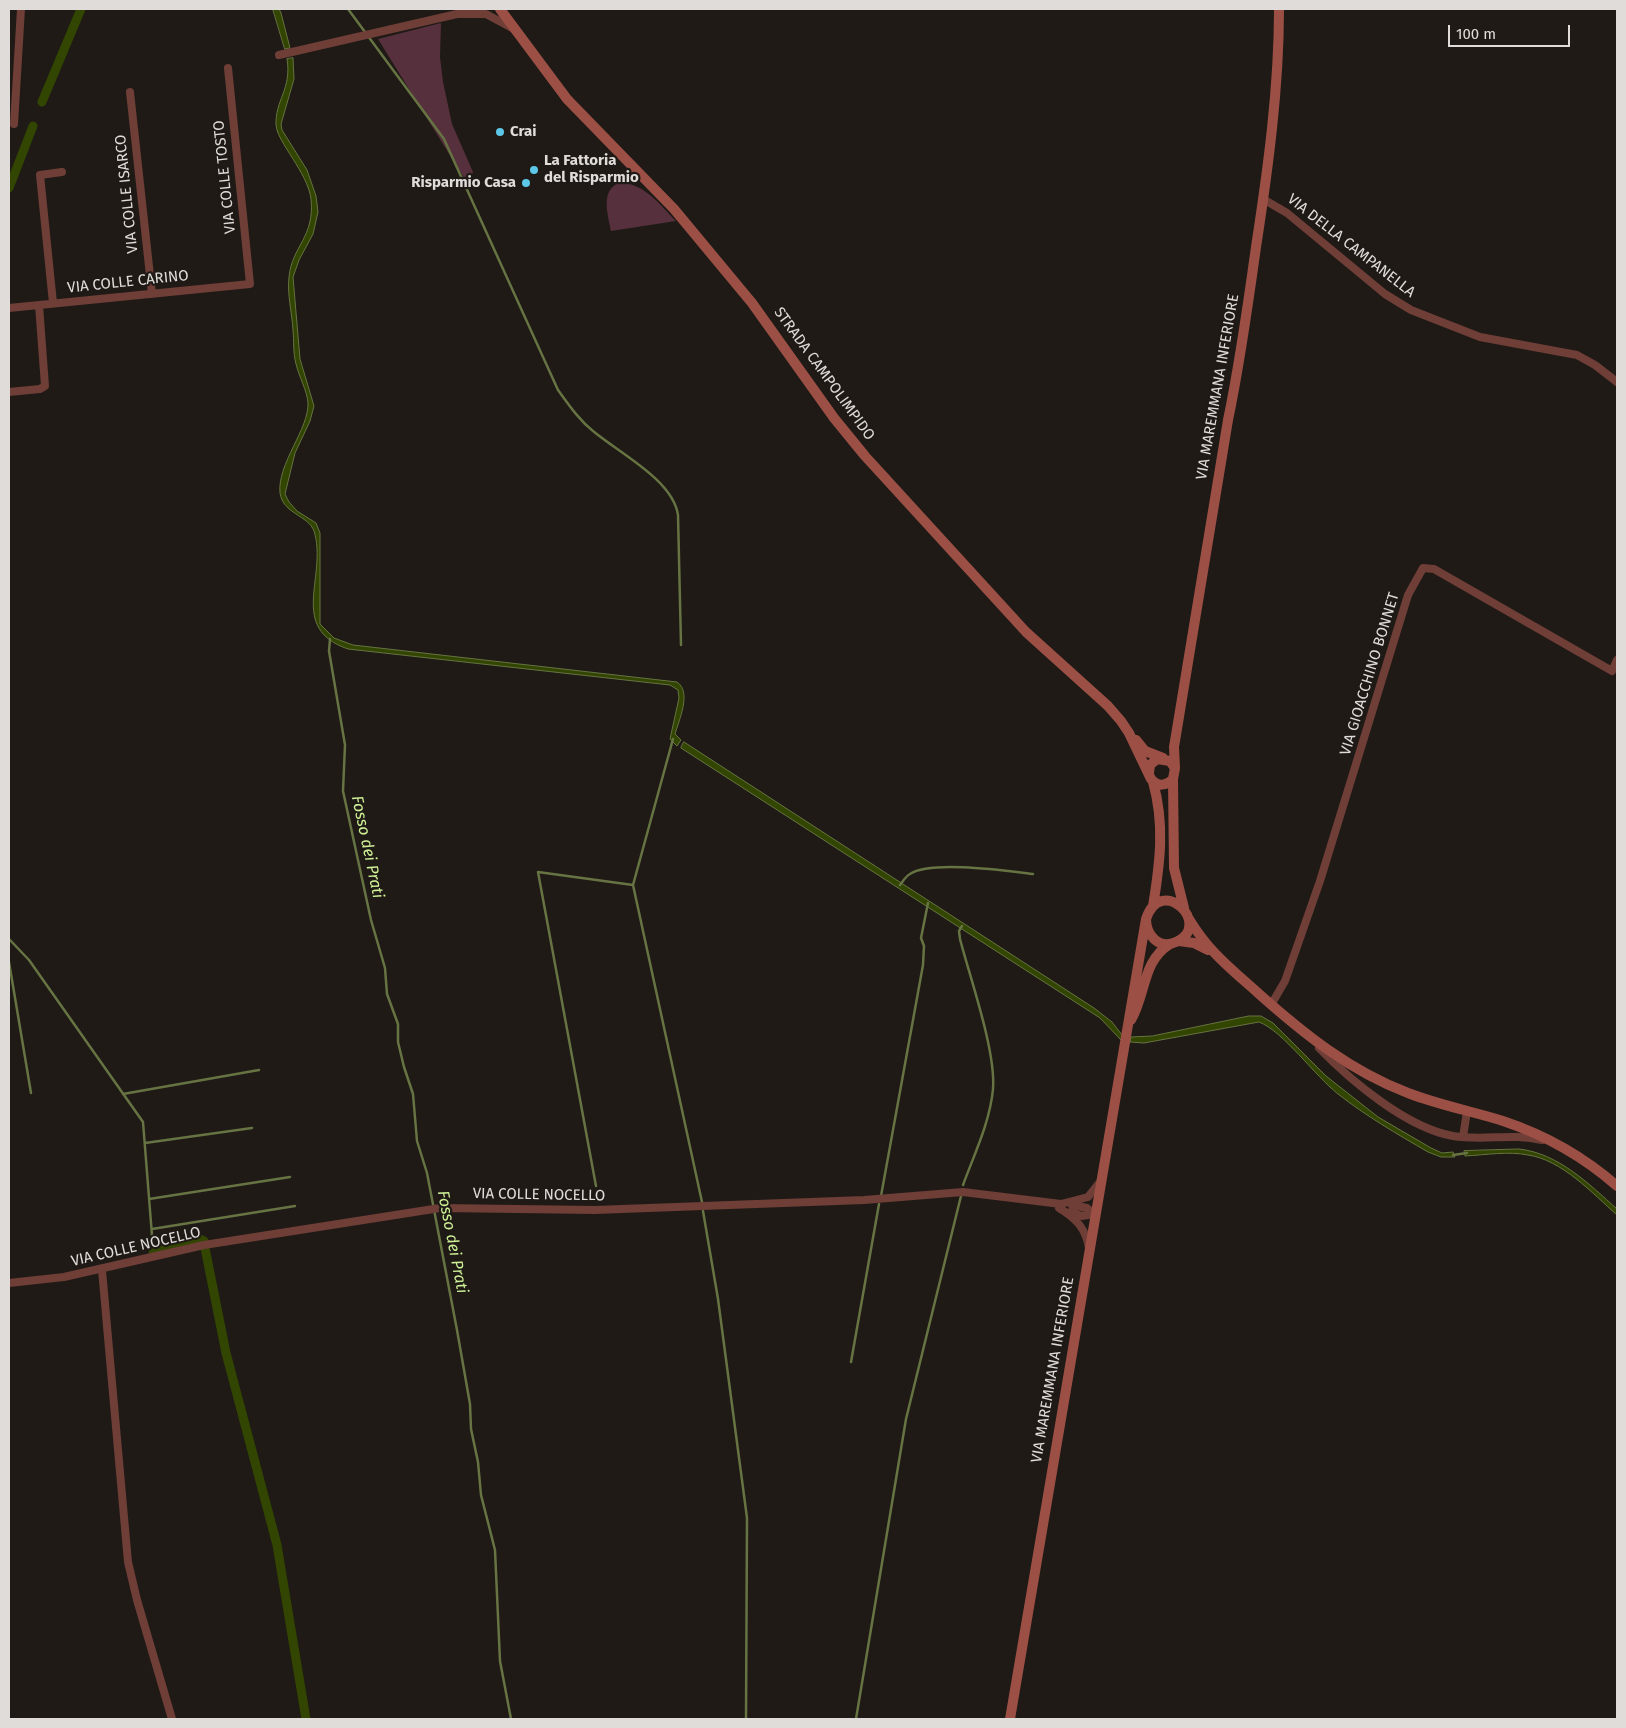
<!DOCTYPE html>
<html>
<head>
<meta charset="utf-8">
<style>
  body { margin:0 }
  #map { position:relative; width:1626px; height:1728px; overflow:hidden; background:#1f1a16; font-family:"Fira Sans",sans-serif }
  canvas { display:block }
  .frame { position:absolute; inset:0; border:10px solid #e0dcda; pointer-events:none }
  .scale { position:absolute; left:1448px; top:25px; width:122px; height:22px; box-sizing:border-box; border:2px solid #e0dcda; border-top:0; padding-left:6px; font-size:15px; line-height:18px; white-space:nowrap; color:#e0dcda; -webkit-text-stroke:4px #1f1a16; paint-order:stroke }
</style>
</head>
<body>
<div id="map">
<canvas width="1626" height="1728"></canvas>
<div class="frame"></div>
<div class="scale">100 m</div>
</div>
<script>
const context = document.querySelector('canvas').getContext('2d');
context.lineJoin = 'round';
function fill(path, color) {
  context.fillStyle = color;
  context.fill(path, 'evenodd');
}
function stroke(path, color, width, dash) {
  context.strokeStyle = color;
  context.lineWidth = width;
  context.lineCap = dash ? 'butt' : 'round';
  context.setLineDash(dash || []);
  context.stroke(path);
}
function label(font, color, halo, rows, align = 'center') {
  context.font = font + ' "Fira Sans",sans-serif';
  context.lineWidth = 4.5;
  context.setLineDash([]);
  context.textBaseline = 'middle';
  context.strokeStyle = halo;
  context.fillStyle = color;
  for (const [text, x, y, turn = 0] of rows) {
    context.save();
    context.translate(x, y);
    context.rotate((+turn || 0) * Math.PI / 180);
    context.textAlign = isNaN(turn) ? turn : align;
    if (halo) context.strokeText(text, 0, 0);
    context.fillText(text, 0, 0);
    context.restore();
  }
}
fill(new Path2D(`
  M441,23L440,57L443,82L452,124L473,172L469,186L378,39Z
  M619,183C644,182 661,206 676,221L611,231C608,215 600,190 619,183Z`), '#56303d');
const water = new Path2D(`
  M273,9H279L281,13L290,48L285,49Z
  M293,58L294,79L281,124L282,130L307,170L316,196L318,212L313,234L299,260L293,277L300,359L314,406L310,421L295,453L285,494L289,502L297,511L316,523L320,533V624L334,638L353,645L677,682C692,692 679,720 675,734L681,740L677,746L670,739L679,698L678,690L670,685L348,649C287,628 328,576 314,531C308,515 283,514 280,493C277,464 309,429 308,403C307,390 299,377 296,364C293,353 294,341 293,330C292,313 287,294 289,277C292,246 315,237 311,199C308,173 277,142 276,125C275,100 292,89 287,59Z
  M684,742L1094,1008L1112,1022L1122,1035L1121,1040L1100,1018L681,748Z
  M1249,1016H1261L1273,1023L1326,1076L1378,1117L1431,1148L1442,1153L1453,1152L1455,1157H1441L1428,1152C1397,1134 1366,1116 1338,1094C1315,1076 1283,1031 1259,1022L1144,1043L1130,1042L1131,1037L1152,1036Z
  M1519,1149C1558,1153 1589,1184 1617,1209V1215C1592,1193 1562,1160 1528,1155C1508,1151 1485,1155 1465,1156L1464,1151Z`);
fill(water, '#324601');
stroke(water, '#667342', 1);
stroke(new Path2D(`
  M348,9L444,139L558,390C569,405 579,420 593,431C619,453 673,480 678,515L681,645
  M330,639L329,651L345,745L343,791L371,920L385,968L387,994L398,1024V1042L404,1067L413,1094L417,1141L427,1173L457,1330L470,1404L471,1429L478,1462L481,1495L495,1550L500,1661L511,1719
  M673,739L633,885L702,1202
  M900,885C903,881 906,876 910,874C931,860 1007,871 1033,874
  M962,926L959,931L960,939C970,978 996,1051 993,1089C990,1122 974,1155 963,1185
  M9,939L29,960L143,1122L153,1248
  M9,962L31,1093
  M123,1094L259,1070
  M145,1143L252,1128
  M1453,1155L1467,1153
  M596,1186L538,872L633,885
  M881,1196L923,965L924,946L921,938L928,903
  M149,1199L290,1177
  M703,1211L718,1299L747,1518L746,1719
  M152,1229L295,1206
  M851,1362L879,1204
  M856,1719L906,1419L961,1196`), '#667342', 2.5);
stroke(new Path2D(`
  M42,102L81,9
  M9,188L33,126
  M153,1248V1251L200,1239L204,1241
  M205,1248L226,1353L277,1545L306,1719`), '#324601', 9);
stroke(new Path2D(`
  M279,55L457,14H486L512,28
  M130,92L152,294
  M14,124L21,9
  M1263,199L1287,213L1385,294L1411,310L1480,337L1577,355L1595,365L1617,382
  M53,303L40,175L62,172
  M9,308L250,284L228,68
  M9,392L40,389L45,386L39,305
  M1271,1005L1285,981L1320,881L1408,595L1423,568L1434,569L1612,671L1617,660
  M1319,1048C1351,1081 1407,1128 1453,1136C1483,1141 1512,1133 1542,1140
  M1463,1137L1467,1111
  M1072,1205L1087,1208L1094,1214
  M1059,1208C1076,1218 1086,1229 1089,1248
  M1070,1212L1082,1216L1094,1214
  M102,1270L128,1562L137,1600L172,1719
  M9,1283L64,1277L204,1245L440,1208L595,1210L864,1200L963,1192L1061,1204L1088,1197L1100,1182`), '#6e3e37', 8);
stroke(new Path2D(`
  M500,9L567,99L674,209L752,303L834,418L865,456L1026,632L1108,706L1121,721L1129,733L1151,779C1158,787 1166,786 1173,779L1175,768L1170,761L1157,759L1150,765L1149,773
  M1136,740L1145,751L1163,758
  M1175,768L1174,747L1228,420C1240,363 1248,305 1256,247C1268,169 1279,88 1279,9
  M1173,779L1174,868L1184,908
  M1153,906C1160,863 1165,824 1153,782
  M1189,919C1208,951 1230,968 1258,993C1304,1034 1350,1071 1408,1093C1439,1105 1471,1111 1503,1121C1545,1135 1584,1157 1617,1186
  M1179,941L1194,943L1208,950
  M1131,1020C1146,995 1142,961 1170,944
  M1010,1719L1146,919C1161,873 1214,925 1176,942C1159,950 1146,935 1146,919`), '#9c5045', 10);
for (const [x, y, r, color] of [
  [500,132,5,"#5dc7e8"],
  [534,170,5,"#5dc7e8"],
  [526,183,5,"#5dc7e8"]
]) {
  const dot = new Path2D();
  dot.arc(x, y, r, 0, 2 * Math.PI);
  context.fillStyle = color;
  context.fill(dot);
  stroke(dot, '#1f1a16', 2);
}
label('bold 15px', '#e0dcda', '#1f1a16', [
  ["Crai",510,132],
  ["La Fattoria",544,161],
  ["del Risparmio",544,178],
  ["Risparmio Casa",516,183,"right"]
], 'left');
label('15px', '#e0dcda', '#1f1a16', [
  ["VIA COLLE TOSTO",225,177,-96],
  ["VIA COLLE ISARCO",127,194,-96],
  ["VIA DELLA CAMPANELLA",1351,246,38],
  ["VIA COLLE CARINO",128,282,-6],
  ["STRADA CAMPOLIMPIDO",824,374,54],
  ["VIA MAREMMANA INFERIORE",1218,387,-80],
  ["VIA GIOACCHINO BONNET",1370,674,-73],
  ["VIA COLLE NOCELLO",539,1195,1],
  ["VIA COLLE NOCELLO",136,1247,-13],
  ["VIA MAREMMANA INFERIORE",1053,1370,-80]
]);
label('italic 16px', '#cef096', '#1f1a16', [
  ["Fosso dei Prati",367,847,78],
  ["Fosso dei Prati",452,1242,79]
]);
</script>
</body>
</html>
